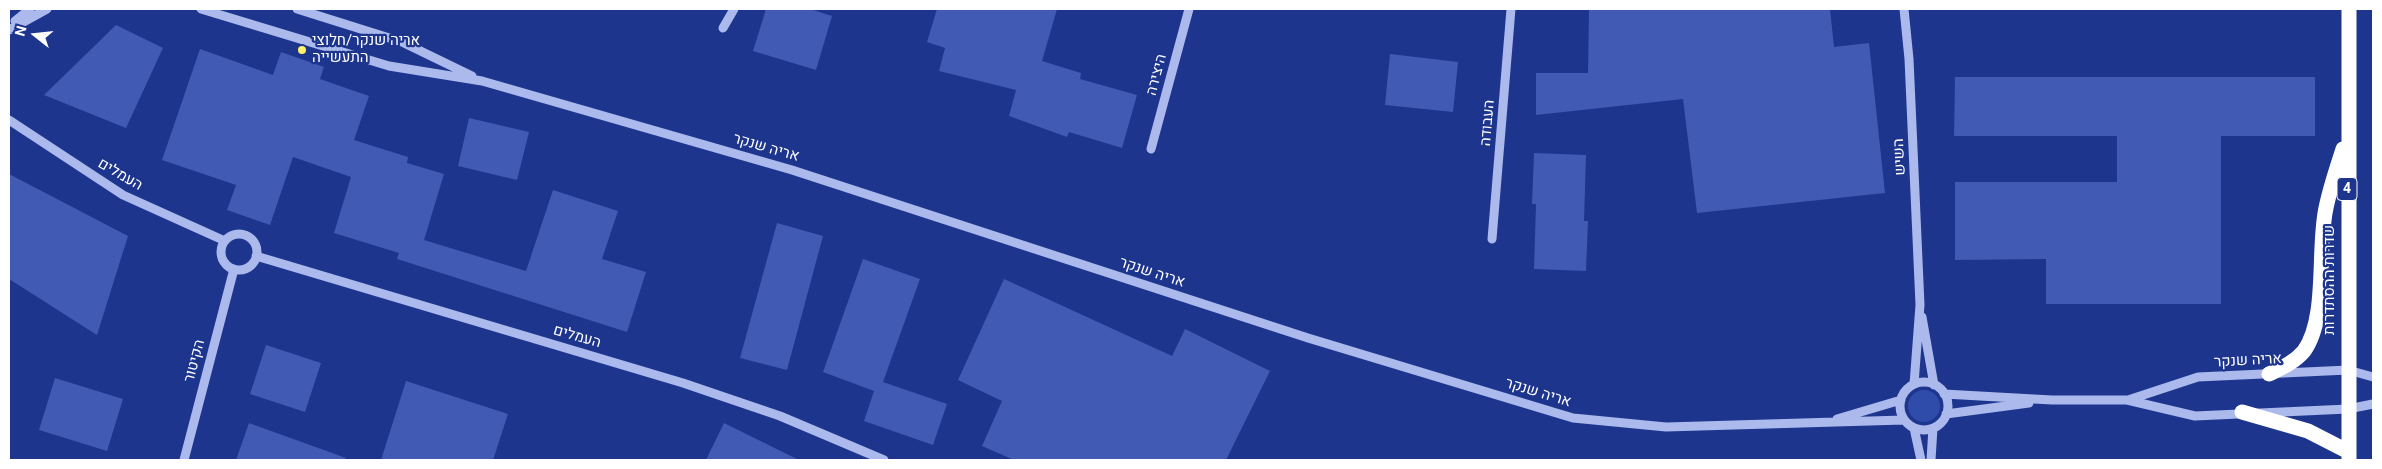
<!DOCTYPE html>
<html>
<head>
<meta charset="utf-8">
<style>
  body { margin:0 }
  #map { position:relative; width:2382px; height:469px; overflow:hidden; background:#1d358d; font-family:Roboto,sans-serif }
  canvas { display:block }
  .frame { position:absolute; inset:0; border:10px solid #fff; pointer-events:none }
  .north { position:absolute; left:10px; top:10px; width:50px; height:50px; -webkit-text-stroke:4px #1d358d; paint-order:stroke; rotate:286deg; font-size:14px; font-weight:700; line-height:20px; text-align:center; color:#fff }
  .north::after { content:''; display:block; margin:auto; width:18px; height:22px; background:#fff; clip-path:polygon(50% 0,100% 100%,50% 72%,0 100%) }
</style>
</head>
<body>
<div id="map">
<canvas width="2382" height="469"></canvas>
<div class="frame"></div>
<div class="north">N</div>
</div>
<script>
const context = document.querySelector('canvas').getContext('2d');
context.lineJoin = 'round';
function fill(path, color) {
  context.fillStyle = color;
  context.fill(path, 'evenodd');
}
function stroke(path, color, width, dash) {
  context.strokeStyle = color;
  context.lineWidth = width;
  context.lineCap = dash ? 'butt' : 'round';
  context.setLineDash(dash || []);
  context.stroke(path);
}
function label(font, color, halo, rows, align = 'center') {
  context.font = font + ' Roboto,Heebo,sans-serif';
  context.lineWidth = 4.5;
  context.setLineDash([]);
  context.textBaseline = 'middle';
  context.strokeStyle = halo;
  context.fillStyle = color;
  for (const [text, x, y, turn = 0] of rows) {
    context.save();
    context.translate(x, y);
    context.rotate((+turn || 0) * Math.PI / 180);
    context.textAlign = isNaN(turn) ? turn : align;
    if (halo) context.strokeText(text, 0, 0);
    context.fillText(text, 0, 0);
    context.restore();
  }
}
fill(new Path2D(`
  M1908 406a16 16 0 1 1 32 0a16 16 0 1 1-32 0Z`), '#304cab');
fill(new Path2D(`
  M766,9H810L832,16L816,70L753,51Z
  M937,9H1057L1042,61L1081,73L1080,79L1137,95L1122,148L1069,132L1067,137L1009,116L1016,90L939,71L945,48L927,42Z
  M1589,9H1830L1834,47L1869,43L1885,193L1697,213L1683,99L1536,115V73H1588Z
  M116,25L163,48L126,128L44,95Z
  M200,49L273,75L281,52L324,67L320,79L369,96L354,140L408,157L407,163L444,174L424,240L526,271L553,190L618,211L602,259L646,272L627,332L397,259L399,253L334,233L351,177L293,157L270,225L227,210L236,185L162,160Z
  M1390,54L1458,62L1453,112L1385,105Z
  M1955,77H2315V136H2221V304H2046V259L1955,260V182H2117V136H1954Z
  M469,118L529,132L517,180L458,166Z
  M1534,153L1586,155L1584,221H1588L1586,271L1534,269L1536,204H1532Z
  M9,174L128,236L97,335L9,279Z
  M777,223L823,236L787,370L740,358Z
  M863,259L920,279L883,382L947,404L933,445L864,421L874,391L823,372Z
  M1004,279L1172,356L1185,329L1270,371L1226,460H1014L982,446L1002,401L958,380Z
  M266,345L321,363L305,412L250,394Z
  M55,378L123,399L107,451L39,430Z
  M406,381L508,414L493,460H381Z
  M249,423L346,458L345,460H236Z
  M724,423L799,460H706Z`), '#415ab3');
stroke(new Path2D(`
  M201,9L389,66L482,81L792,170L1308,338L1573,418L1666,427L1904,420
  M297,9L402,42L472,76
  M1904,9L1909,59L1920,305L1914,384
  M15,21L30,9
  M723,28L734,9
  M9,30L47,9
  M9,120L123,195L225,241
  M1151,149L1189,9
  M221 252a18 18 0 1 1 36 0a18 18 0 1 1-36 0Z
  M1492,239L1511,9
  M256,256L683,383L780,416L884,460
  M1922,317L1934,385
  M1900 406a24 24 0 1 1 48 0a24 24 0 1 1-48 0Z
  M1944,394L2052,400H2127L2195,416L2348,409L2373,404
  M2128,400L2198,377L2348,370L2373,377
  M1946,414L2029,403
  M1837,419L1901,400
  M1914,428L1921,460
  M184,460L234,269
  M1931,460L1933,428`), '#abb9ed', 9);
stroke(new Path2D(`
  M2349,9V460
  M2269,374C2281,368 2295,362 2304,351C2328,318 2317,248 2326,208C2330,188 2337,168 2343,149
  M2242,412L2308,431L2349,452`), '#fff', 15);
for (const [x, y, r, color] of [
  [302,50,5,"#fcf369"]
]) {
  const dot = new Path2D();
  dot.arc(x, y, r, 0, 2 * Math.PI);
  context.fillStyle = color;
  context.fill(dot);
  stroke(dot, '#1d358d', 2);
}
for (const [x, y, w] of [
  [2347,189,20]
]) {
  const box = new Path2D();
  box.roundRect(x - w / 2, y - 11.5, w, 23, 4);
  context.fillStyle = '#1d358d';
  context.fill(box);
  stroke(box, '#fff', 1);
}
label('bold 14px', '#fff', null, [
  ["4",2347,189]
]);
label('15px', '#fff', '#1d358d', [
  ["אריה שנקר/חלוצי",312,41],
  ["התעשייה",312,58]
], 'left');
label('15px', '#fff', '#1d358d', [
  ["היצירה",1157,75,-75],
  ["העבודה",1488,123,-85],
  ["אריה שנקר",766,148,16],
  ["השיש",1900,157,-93],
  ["העמלים",120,175,30],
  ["אריה שנקר",1152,273,18],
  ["שדרות ההסתדרות",2330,280,-90],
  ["העמלים",577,337,16],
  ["הקיטור",195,361,-75],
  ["אריה שנקר",2248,361,-3],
  ["אריה שנקר",1538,393,17]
]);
</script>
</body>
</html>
